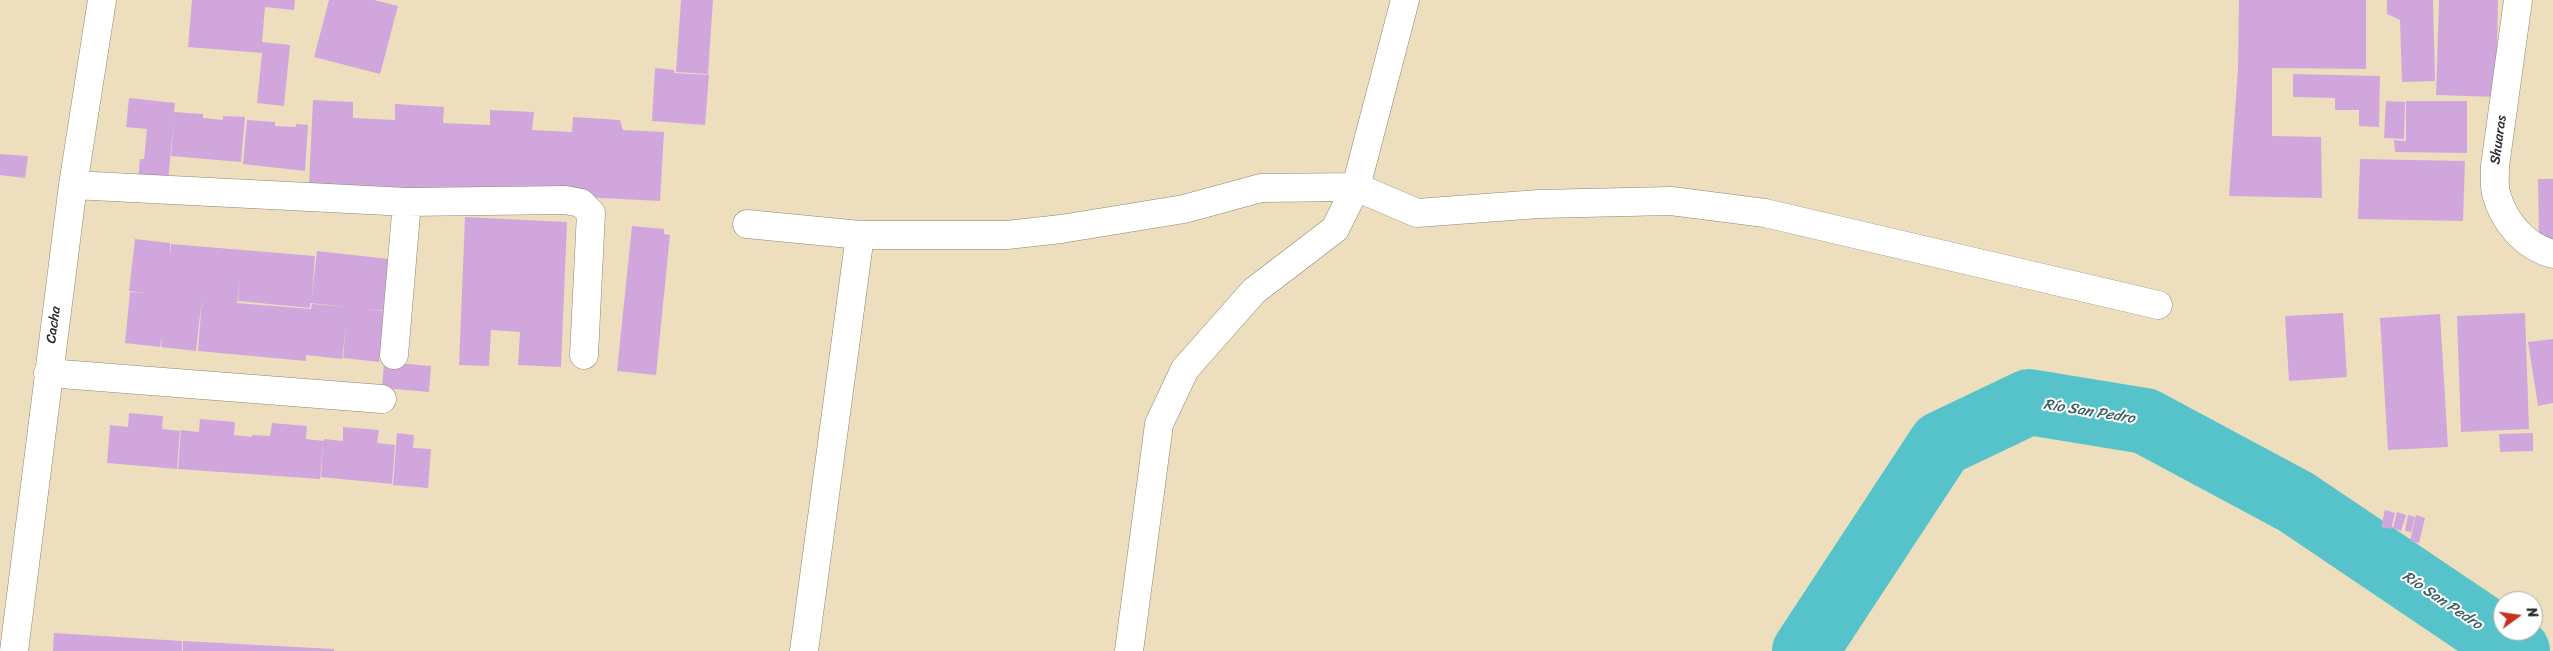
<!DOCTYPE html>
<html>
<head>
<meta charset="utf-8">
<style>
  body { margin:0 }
  #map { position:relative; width:2553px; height:651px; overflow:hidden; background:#eddfbd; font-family:Sriracha,sans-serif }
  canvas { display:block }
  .north { position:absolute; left:2493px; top:591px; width:50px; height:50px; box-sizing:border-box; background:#fff; border:1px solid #aaa; border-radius:50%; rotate:76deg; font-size:14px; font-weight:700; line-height:20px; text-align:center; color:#2b2b2b }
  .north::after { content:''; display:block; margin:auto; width:18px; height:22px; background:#c8321e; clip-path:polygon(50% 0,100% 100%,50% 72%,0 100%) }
</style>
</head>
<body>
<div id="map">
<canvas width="2553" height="651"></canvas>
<div class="north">N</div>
</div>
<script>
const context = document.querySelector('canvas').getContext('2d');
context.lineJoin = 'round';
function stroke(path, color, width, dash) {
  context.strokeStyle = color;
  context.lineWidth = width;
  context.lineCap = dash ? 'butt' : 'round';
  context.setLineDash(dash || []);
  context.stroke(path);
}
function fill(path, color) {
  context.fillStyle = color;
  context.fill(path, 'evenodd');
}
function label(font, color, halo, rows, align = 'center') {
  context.font = font + ' Sriracha,sans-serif';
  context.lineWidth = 4;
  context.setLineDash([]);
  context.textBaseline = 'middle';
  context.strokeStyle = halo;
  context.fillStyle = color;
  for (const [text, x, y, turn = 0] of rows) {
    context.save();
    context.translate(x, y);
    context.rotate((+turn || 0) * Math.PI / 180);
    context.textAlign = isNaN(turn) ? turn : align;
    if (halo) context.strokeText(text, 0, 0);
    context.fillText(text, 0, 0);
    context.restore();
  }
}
stroke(new Path2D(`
  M1805,651L1941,444L2029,402L2145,421L2296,502L2517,651`), '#56c3ca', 66);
fill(new Path2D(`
  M192,0H295L294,10L265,7L262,42L290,45L284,106L257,103L262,53L188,47Z
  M329,0H374L398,6L380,74L314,57Z
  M681,0H713L708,74L676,72Z
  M2239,0H2366V69L2272,68V136L2321,137L2322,198L2229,196L2238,68Z
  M2387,0H2433L2435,81L2402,82L2400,20L2387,14Z
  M2439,0H2498L2496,97L2436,95Z
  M655,68L674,70V73L709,75L705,125L652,121Z
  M2293,74L2380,76L2379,127L2359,126V110H2335V98L2293,97Z
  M129,98L175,103L174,112L203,114V118L223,120V116L245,117L241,162L171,156L174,115L168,183L138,180L140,159H144L147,129L126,127Z
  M313,100L353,102V118L395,120V104L444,107L443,123L490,125V110L534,112L532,130L572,132L573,117L620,120L623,130L664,132L660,201L309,183Z
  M2386,101L2405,102L2404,139L2384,138Z
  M2406,101H2467V153L2395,152L2394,140L2406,141Z
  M247,120L275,122V126L296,127V124L308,125L305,171L243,164Z
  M0,154L28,156L25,178L0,175Z
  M2360,159L2465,161L2463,221L2358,219Z
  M2538,179H2553V240H2539Z
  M465,217L567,222L561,367L518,365L520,332L491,330L489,366L459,365Z
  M632,226L664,229V234L670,235L656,375L617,371Z
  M135,239L170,243V256L171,244L315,256L312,297L317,251L389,259L383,310L367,309L384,311L379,362L343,358L346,327L342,359L306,355V361L198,351L202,298L196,351L161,347L162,334L160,347L125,343L130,292L147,293L129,291ZM240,281L238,301L310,308V303L348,307L312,304L311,309L237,303Z
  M2343,313L2347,377L2289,381L2285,316Z
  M2525,313L2529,429L2461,432L2457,316Z
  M2440,314L2448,447L2388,450L2380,318Z
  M2553,339V403L2538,406L2528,342Z
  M384,362L431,366L429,392L382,388Z
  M129,413L163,416L162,429L180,431L177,469L107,463L110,425L128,427Z
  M200,419L235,422L234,435L252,437V435L270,436L272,423L307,426L306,439L324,441V439L343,441V427L379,430L377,443L395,445L392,484L321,477L323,444L320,479L178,469L181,430L199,432Z
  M397,433L414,435L413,448L431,449L428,488L393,485Z
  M2533,433V451L2500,452L2499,434Z
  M2385,510L2395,513L2391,529L2381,527Z
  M2397,512L2406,515L2401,531L2393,528Z
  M2408,515L2415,517L2411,532L2405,531Z
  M2416,515L2425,518L2419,543L2410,541Z
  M54,633L182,641V651H53Z
  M183,641L334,649V651H183Z`), '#d1a6dd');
const minor = new Path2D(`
  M2518,0L2495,166C2495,175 2494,185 2496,193C2503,221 2525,247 2553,254
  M73,185L407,202L565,200L581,203L591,213L584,355
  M747,224L860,235H1007L1061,229L1184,209L1261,188L1356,187L1417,213L1539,204L1671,201L1765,213L2158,305
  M394,355L407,202
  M48,373L382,399
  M14,651L73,185L102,0
  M804,651L860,235
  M1129,651L1159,424L1185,369L1254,291L1335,229L1356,187L1405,0`);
stroke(minor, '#8c8574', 29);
stroke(minor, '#fff', 28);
label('14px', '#2b2b2b', '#fff', [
  ["Shuaras",2499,140,-82],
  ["Cacha",54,325,-82]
]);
label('italic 15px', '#3a6063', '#fff', [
  ["Río San Pedro",2089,412,9],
  ["Río San Pedro",2442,601,34]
]);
</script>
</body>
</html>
